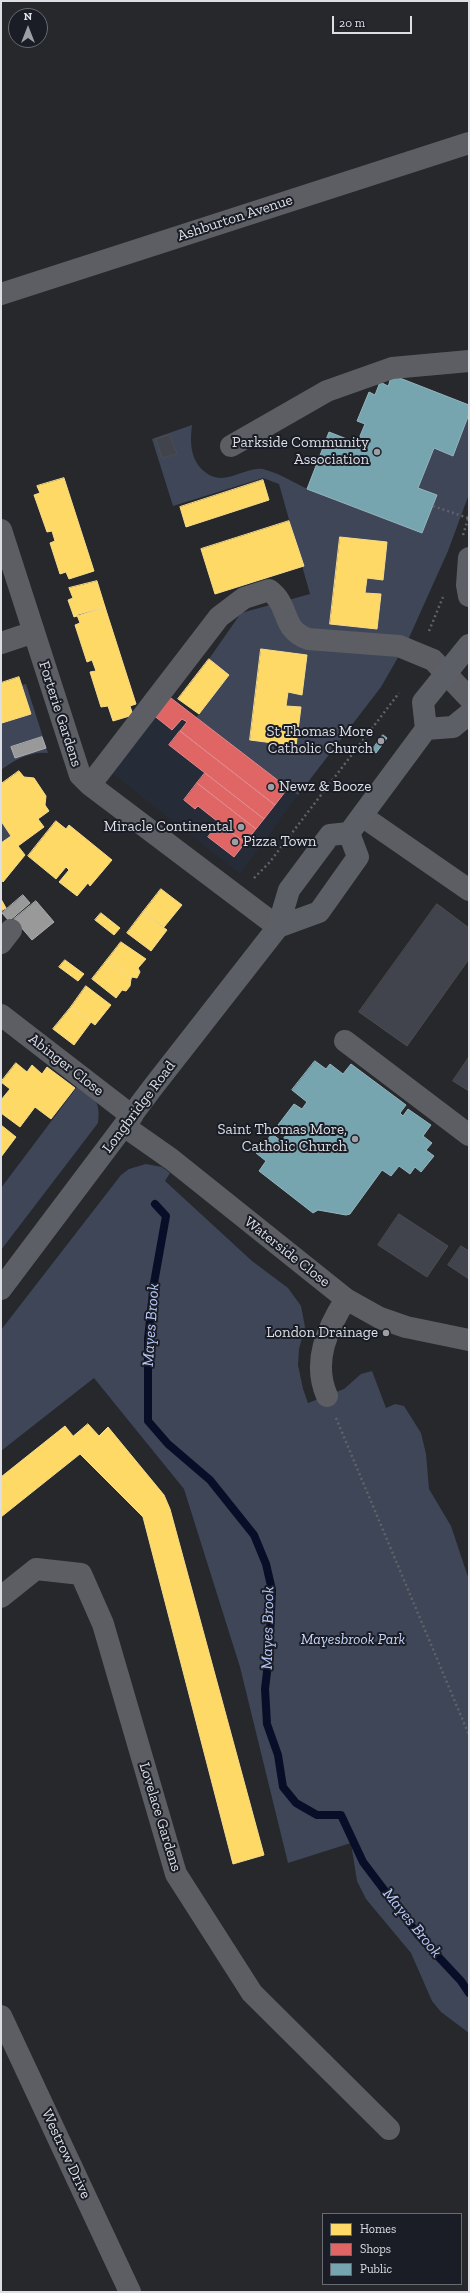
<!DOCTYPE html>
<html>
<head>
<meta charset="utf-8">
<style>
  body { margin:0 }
  #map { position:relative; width:470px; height:2293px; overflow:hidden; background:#26282c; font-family:"Zilla Slab",serif }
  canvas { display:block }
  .frame { position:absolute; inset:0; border:2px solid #dddfe5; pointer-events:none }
  .legend { position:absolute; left:322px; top:2213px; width:140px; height:72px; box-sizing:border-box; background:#1a1d26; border:1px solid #686b72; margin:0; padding:5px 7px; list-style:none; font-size:12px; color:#dddfe5 }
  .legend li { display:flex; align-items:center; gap:8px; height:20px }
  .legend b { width:20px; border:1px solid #686b72 }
  .north { position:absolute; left:8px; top:8px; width:40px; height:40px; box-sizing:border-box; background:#1a1d26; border:1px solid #686b72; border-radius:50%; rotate:0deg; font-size:11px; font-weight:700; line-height:16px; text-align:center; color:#dddfe5 }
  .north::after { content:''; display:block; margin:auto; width:14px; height:18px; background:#9d9fa4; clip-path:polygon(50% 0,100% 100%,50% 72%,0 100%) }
  .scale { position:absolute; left:332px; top:16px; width:80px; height:18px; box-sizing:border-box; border:2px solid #dddfe5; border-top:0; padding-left:5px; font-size:12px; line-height:14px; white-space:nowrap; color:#dddfe5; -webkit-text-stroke:3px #1a1d26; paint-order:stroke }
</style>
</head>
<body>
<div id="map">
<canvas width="470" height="2293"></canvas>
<div class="frame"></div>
<ul class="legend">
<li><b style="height:11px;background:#ffd966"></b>Homes</li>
<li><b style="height:11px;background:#e06666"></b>Shops</li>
<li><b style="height:11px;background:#76a5af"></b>Public</li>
</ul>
<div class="north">N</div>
<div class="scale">20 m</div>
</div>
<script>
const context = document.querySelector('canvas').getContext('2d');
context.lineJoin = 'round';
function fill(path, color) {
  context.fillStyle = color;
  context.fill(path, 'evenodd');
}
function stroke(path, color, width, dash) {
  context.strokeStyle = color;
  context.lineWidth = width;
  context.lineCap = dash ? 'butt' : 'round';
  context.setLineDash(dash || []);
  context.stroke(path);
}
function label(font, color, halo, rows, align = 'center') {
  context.font = font + ' "Zilla Slab",serif';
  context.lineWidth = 4;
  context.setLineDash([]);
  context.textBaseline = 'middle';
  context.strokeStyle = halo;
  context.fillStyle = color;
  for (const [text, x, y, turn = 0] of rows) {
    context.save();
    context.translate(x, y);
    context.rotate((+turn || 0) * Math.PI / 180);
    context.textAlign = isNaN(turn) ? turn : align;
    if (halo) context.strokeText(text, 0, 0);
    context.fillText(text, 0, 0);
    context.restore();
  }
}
fill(new Path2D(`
  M167,695L298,795L240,874L108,770Z`), '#262b38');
fill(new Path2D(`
  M469,414V494L448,551L408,640L381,687L298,795L196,718L229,675L209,659L241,613L310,594L279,484L263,478L173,506L152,439L192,425C190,442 190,460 205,472C225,489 248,463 266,470C281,474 294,483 308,489C346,504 384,519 422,533L437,495L418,488L434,448L453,456Z
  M26,684L48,753C31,751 14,760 1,770V724L31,714L22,685Z
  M1,821L11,836L1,843Z
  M80,1083C94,1098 101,1101 98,1123L1,1250V1188Z
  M146,1164L162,1167L170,1173L165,1181L252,1261L288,1288L301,1306L305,1327L299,1349L298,1365L303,1389L308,1403L344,1389L361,1374L372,1371L386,1408L395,1404L404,1406L421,1433L426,1454L429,1489L451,1526L469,1580V2033L441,2012L432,2001L411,1953L366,1899L357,1881L351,1843L288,1863L240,1667L184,1489L94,1378L1,1451V1330L121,1175L129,1169Z`), '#3f4658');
const homes = new Path2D(`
  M64,478L94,571L69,579L66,572L60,574L50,543L55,541L52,531L47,532L34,495L40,493L37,486Z
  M263,480L269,500L186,527L180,507Z
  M289,521L304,566L215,594L201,549Z
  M340,537L387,542L383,580L367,578L365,593L381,594L377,629L330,624Z
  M97,581L105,607L74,617L68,600L73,598L69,588Z
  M105,607L136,704L130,706L133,715L113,721L108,706L101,707L90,672L96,671L92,660L87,662L75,625L80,623L77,615Z
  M261,649L307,655L302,695L288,692L286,706L301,707L296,746L250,740Z
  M209,659L229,675L199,714L178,699Z
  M19,677L31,714L2,723L1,683Z
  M19,771L24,777L34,778L46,796L45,805L49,811L38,819L44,827L18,846L25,855L3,882L1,879V843L11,836L1,821V784Z
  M56,821L66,829L69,825L112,860L90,886L88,883L77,896L59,882L69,870L66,867L56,879L28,856Z
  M161,889L182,905L164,927L143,912Z
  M1,899L6,908L1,911Z
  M143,912L167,930L151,951L127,933Z
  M101,913L120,928L114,935L95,920Z
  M121,942L146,959L138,968L140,972L137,978L132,977L131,979L107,960Z
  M65,960L84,974L78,981L59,967Z
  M107,960L131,979L130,986L126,991L122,990L116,998L92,979Z
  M86,986L111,1005L95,1025L71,1007Z
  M71,1007L91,1022L74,1045L53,1029Z
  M16,1063L27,1072L32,1065L42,1074L47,1067L75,1088L51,1119L35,1107L20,1127L1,1113V1100L10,1089L1,1082Z
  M1,1125L16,1137L1,1157Z
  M88,1424L99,1436L108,1427L164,1495L170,1509L264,1855L233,1864L143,1517L80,1454L1,1517V1477L65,1426L73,1436Z`);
fill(homes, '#ffd966');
stroke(homes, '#f5db8c', 1);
const shops = new Path2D(`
  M167,695L288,788L275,805L180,731L187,722L182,719L172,730L152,714Z
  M180,731L275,805L264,819L169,745Z
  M205,773L264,819L256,829L197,783Z
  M197,783L256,829L245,843L198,806L195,809L184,800Z
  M219,823L245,843L234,857L208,837Z`);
fill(shops, '#e06666');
stroke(shops, '#df8a8c', 1);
const public = new Path2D(`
  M392,375L469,405V414L453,456L434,448L418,488L437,495L422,533L307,489L329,432L357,443L365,424L357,421L369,392L375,395L380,382L388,386Z
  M383,735L387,738L376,753L372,750Z
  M315,1061L326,1069L330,1064L343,1074L351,1064L406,1105L400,1113L403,1116L408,1109L431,1125L423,1136L432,1143L426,1150L434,1156L421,1172L415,1167L410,1174L399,1166L391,1176L382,1170L350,1214L346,1215L318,1210L313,1213L259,1171L266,1161L256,1153L272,1134L281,1141L288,1133L278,1125L294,1104L302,1109L307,1102L292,1090Z`);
fill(public, '#76a5af');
stroke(public, '#95b6bf', 1);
const industry = new Path2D(`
  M42,737L46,748L15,758L11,747Z
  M23,895L30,903L9,921L2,913Z
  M36,901L54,922L32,940L14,919Z`);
fill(industry, '#999');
stroke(industry, '#adaeb0', 1);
stroke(new Path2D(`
  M155,1204L166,1216L154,1283L148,1339V1421L168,1444L210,1480L254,1535L266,1564L272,1590L269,1655L265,1689L267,1724L278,1755L283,1787L296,1803L317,1815H341L363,1862L419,1936L461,1981L469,1993`), '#080e27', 8);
const building = new Path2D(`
  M170,435L177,454L162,458L156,439Z
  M437,904L469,928V959L407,1046L359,1012Z
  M469,1057V1091L453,1081Z
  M399,1214L448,1246L427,1277L378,1245Z
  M461,1246L469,1251V1279L448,1265Z`);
fill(building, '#41444c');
stroke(building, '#4b4d50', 1);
stroke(new Path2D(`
  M433,506L468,518
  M463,535L469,516
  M429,631L443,597
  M254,878L269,863L399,693
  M336,1418L469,1735`), '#616267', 2.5, [2, 3]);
stroke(new Path2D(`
  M1,294L469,143
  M231,446L327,391L392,368L469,361
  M1,530L80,775L90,785L278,927
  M1,643L34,632
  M90,785L219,617L244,598L269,590C291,606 280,629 308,639L399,646L433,660L469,698
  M362,816L469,890
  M1,943L11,930
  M1,1015L132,1116
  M345,1041L469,1135
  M124,1126L171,1159L346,1299L380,1318L406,1327L469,1340
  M327,1396C312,1362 327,1329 346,1299
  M1,1597L36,1569L81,1574L103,1624L176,1874L252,1993L389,2129
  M1,2016L130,2292`), '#5c5e63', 22);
stroke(new Path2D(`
  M469,558L467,585L469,596
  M426,729L453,727L469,714
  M278,927L319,912L358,857L349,833
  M1,1289L153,1087L278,927L289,890L330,835L349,833L426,729L423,702L469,645`), '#5c5f65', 22);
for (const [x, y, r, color] of [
  [377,452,4,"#9d9fa4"],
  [381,741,4,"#9d9fa4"],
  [271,787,4,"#9d9fa4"],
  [241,827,4,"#9d9fa4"],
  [235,842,4,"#9d9fa4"],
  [355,1139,4,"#9d9fa4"],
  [386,1333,4,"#9d9fa4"]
]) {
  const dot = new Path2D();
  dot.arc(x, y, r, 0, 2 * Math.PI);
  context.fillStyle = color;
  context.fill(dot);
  stroke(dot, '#1a1d26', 1.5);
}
label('15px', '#dddfe5', '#1a1d26', [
  ["Ashburton Avenue",235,218,-18],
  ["Forterie Gardens",60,714,72],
  ["Abinger Close",66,1065,38],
  ["Longbridge Road",139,1107,-53],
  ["Waterside Close",287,1252,38],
  ["Lovelace Gardens",160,1817,73],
  ["Westrow Drive",66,2154,65]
]);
label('15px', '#dddfe5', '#1a1d26', [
  ["Parkside Community",369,443],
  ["Association",369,460],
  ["St Thomas More",373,732],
  ["Catholic Church",373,749],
  ["Newz & Booze",279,787,"left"],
  ["Miracle Continental",233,827],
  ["Pizza Town",243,842,"left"],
  ["Saint Thomas More,",347,1130],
  ["Catholic Church",347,1147],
  ["London Drainage",378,1333]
], 'right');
label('italic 15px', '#c6d4f9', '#1a1d26', [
  ["Mayesbrook Park",353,1640]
]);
label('italic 16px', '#b8cafb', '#1a1d26', [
  ["Mayes Brook",151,1325,-86],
  ["Mayes Brook",268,1628,-89],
  ["Mayes Brook",412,1923,51]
]);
</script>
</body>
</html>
